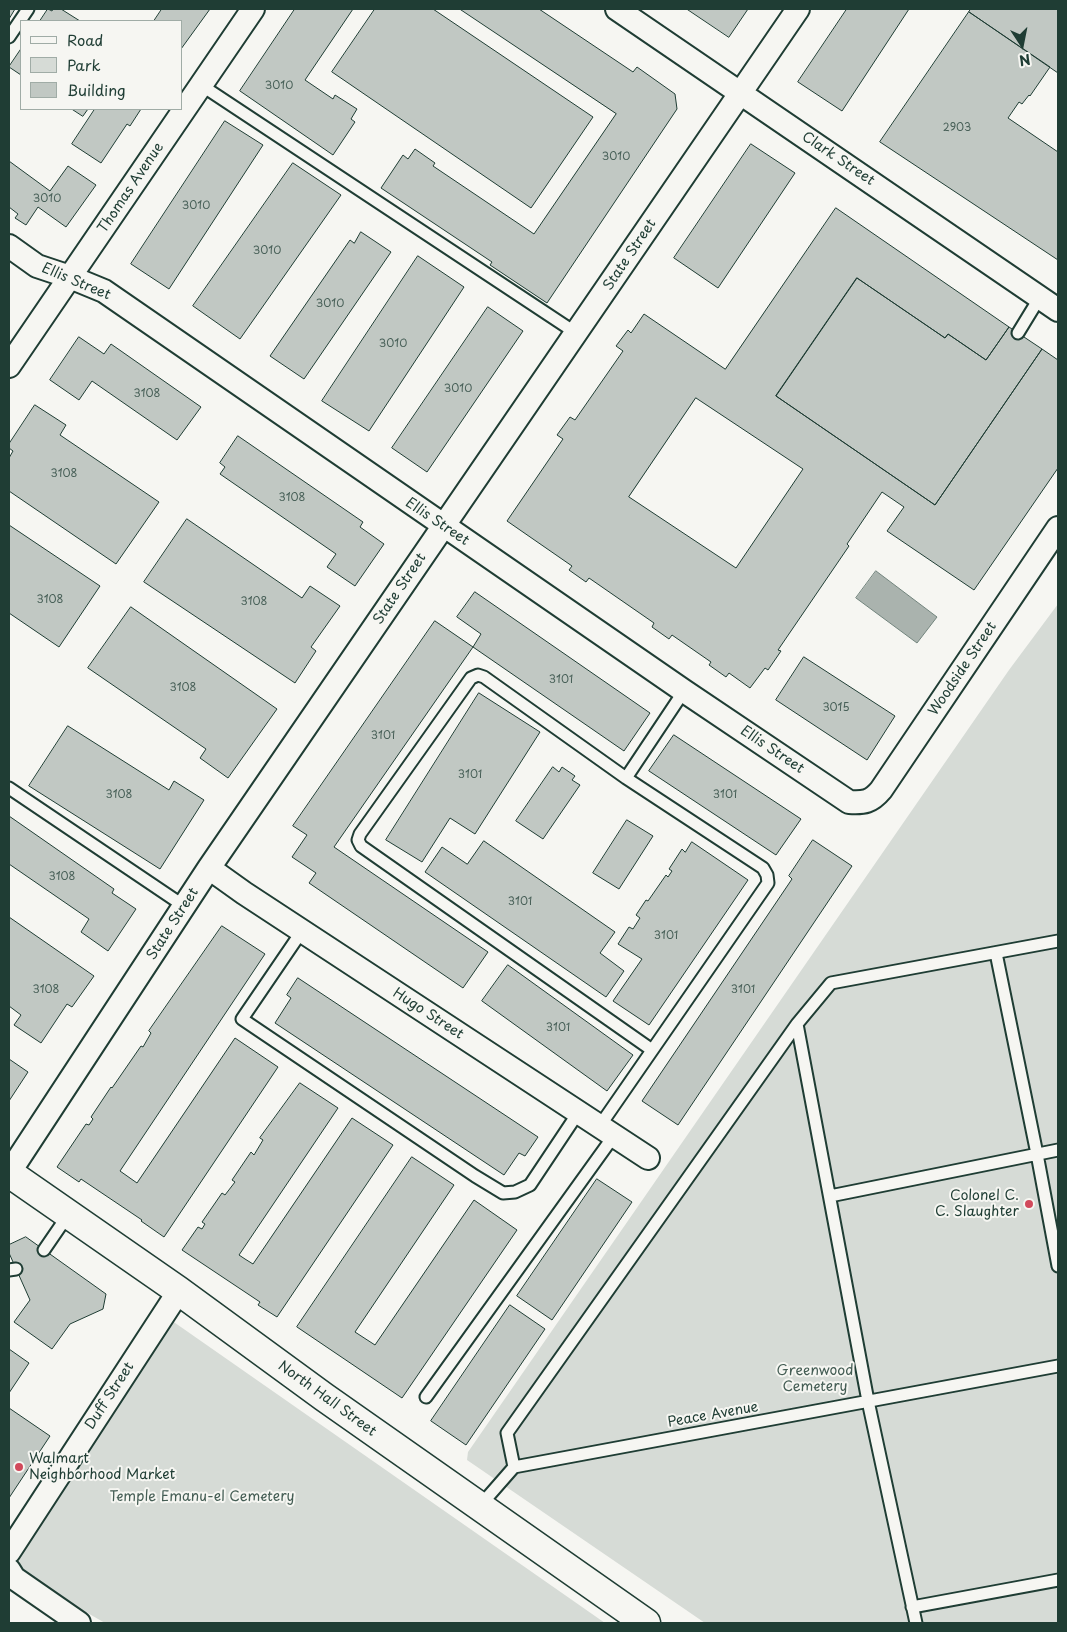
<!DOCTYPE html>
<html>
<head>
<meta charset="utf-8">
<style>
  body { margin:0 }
  #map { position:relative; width:1067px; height:1632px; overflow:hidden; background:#f6f6f2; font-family:"Playpen Sans",sans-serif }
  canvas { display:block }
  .frame { position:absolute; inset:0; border:10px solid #1f3d34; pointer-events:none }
  .legend { position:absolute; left:20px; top:20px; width:162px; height:90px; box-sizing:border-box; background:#f6f6f2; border:1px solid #a0aca6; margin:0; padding:6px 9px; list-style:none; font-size:15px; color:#1f3d34 }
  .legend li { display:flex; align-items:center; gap:10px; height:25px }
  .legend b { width:25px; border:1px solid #a0aca6 }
  .north { position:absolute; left:997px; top:20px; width:50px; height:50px; -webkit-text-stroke:4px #f6f6f2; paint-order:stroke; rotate:169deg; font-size:14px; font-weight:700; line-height:20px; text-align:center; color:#1f3d34 }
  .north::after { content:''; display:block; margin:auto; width:18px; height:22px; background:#1f3d34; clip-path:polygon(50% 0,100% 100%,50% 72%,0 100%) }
</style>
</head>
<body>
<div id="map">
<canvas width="1067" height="1632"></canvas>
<div class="frame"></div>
<ul class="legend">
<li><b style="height:6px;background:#f6f6f2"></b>Road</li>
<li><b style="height:14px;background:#d6dbd6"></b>Park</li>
<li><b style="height:14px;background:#c1c8c3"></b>Building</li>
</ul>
<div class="north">N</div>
</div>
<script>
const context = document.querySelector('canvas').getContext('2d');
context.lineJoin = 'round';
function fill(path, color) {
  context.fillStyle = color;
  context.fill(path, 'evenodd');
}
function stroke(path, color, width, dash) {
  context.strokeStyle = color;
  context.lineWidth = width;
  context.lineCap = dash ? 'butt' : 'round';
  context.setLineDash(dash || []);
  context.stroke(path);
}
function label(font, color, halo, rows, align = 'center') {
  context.font = font + ' "Playpen Sans",sans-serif';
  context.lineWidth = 4;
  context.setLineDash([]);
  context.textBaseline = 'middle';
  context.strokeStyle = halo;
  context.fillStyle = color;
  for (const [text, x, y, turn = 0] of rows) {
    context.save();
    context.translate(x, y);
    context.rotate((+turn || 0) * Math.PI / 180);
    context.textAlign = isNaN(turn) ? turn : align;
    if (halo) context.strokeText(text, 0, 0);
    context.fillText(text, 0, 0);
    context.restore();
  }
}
fill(new Path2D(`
  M1058,604V1623H705L467,1460L468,1452L1009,670Z
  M168,1318L605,1623H105L25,1577L18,1564V1553Z`), '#d6dbd6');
const water = new Path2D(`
  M876,571L937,617L917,643L856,598Z`);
fill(water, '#aab3ae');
stroke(water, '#72847d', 1);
const building = new Path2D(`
  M9,9H15L9,19Z
  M48,9L52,11L53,9H61L80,21H40Z
  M162,9H210L181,49V21H154Z
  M295,9H353L305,80L333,99L335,95L357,109L351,119L355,122L333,155L240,91Z
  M375,9H433L593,117L531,208L332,72Z
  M460,9H539L633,72L637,67L675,94L677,109L547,303L490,265L492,262L381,188L403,155L408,159L415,149L435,163L433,166L534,234L616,114Z
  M687,9H748L729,37Z
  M847,9H909L842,111L798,82Z
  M971,9H1058V73L969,12Z
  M969,12L1050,67L1030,96L1029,95L1022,104L1019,102L1008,118L1058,152V260L880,142Z
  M21,49V75L9,67Z
  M72,109H88L83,116Z
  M95,109H141L130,126L127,124L101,163L72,144Z
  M225,121L263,145L169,289L131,264Z
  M751,144L795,173L718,288L674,258Z
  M9,161L50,191L68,166L96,185L66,227L38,207L26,225L15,218L18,214L9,207Z
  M293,163L341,195L240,339L193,306Z
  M836,208L1009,327L986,360L948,334L945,338L857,278L776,396L935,505L1042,349L1058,360V468L974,590L887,531L904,507L882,492L847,544L849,546L778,650L781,651L768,670L765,668L750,688L729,673L726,677L709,665L711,662L672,635L669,639L652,627L654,623L589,578L586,582L569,570L572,566L507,521L563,439L557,435L570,417L575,420L623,351L616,346L628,330L631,333L644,314L725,369ZM696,398L803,469L736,568L629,497Z
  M361,232L391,252L304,379L270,356L350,240L354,243Z
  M418,256L464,287L369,431L322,401Z
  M857,278L945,338L948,334L986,360L1009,327L1042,349L935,505L776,396Z
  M488,307L523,331L427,472L392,448Z
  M79,337L104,354L111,344L201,407L177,440L92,381L79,400L50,380Z
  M35,405L66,425L60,435L159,502L116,564L9,491V458L13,451L9,448V444Z
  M238,436L363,522L360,527L384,544L355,586L327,567L336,554L220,474L225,467L220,463Z
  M187,519L302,598L310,586L340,606L311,647L316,651L295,683L144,582Z
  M9,525L100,586L59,647L9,613Z
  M475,592L650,713L624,751L473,647L481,634L457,617Z
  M131,607L277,709L228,778L200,758L206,749L88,668Z
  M435,621L473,647L334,847L488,952L463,988L309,883L316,873L292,857L307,835L293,826Z
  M804,657L895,716L867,760L776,700Z
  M479,693L540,732L475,834L450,818L422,862L386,840Z
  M68,726L169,790L174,781L204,800L160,869L29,786Z
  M674,735L801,819L776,855L649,771Z
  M553,767L559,772L562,767L575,776L572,780L580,785L543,839L516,821Z
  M9,816L114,889L112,893L136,909L108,951L81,932L89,919L9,864Z
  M627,820L653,836L619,889L593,873Z
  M813,840L852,866L678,1125L642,1101L792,879L789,876Z
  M484,841L615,932L600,953L624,971L606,997L425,872L442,847L467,864Z
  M692,842L748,880L649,1025L613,1001L642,959L618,944L629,927L633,929L640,918L636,915L646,900L648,901L666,875L668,877L672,871L669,869L682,849L685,852Z
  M9,917L94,976L72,1007L67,1004L41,1043L14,1025L21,1015L9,1006Z
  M222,926L265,954L120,1171L137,1183L235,1038L278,1067L164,1237L141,1221L142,1220L81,1179L79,1182L57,1167L86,1124L89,1125L93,1119L91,1117L111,1087L112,1088L141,1046L143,1047L151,1033L149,1031Z
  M508,965L633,1055L607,1091L482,1001Z
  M298,978L538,1137L525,1156L519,1153L504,1175L275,1023L291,998L287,995Z
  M9,1059L28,1072L9,1101Z
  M300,1083L338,1108L239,1255L245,1259L253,1264L352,1118L393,1145L277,1317L258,1305L260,1302L182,1250L198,1227L202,1229L205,1224L202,1222L222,1193L225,1195L235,1182L232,1180L251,1152L254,1155L263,1140L260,1138Z
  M412,1157L454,1185L355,1332L375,1345L474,1200L517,1230L402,1398L297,1327Z
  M597,1179L632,1202L552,1320L517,1296Z
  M26,1237L106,1294L103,1309L70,1324L52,1349L14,1322L30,1300L9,1253V1245Z
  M510,1305L545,1329L466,1445L431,1421Z
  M9,1349L29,1363L9,1393Z
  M9,1408L50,1436L9,1498Z`);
fill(building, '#c1c8c3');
stroke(building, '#1f3d34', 1);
const lane = new Path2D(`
  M9,37L28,9
  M201,85L576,333
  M1018,333L1040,297
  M626,778L484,677L478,675L471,678L360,834L358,840L361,846L652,1050
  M9,788L184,906
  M302,931L242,1019L475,1176L503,1193L515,1192L530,1185L578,1113
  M996,953L1037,1154L1058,1266
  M797,1024L831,983L1058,941
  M599,1127L768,883L767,875L763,868L626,778L684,691
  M830,1196L1058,1150
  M44,1250L68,1215
  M9,1270L16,1269
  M426,1397L613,1137
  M514,1467L507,1433L797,1024L868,1401L916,1623
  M479,1507L514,1467L1058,1366
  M912,1607L1058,1580`);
const street = new Path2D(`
  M617,9L1058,310
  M9,246L37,266L70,277L104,291L684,691L849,802C864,803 871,802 881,790L1058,528
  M9,366L253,9
  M209,868L244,893L648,1158
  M9,1173L209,868L798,9
  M9,1552L179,1291
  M9,1570L14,1578L79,1623`);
const secondary = new Path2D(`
  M9,1173L179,1291L324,1397L646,1623`);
stroke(lane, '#1f3d34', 15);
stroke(street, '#1f3d34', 26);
stroke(secondary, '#1f3d34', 31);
stroke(lane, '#f6f6f2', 11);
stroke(street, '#f6f6f2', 22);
stroke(secondary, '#f6f6f2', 28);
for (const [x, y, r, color] of [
  [1029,1204,5,"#d1495b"],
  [19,1467,5,"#d1495b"]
]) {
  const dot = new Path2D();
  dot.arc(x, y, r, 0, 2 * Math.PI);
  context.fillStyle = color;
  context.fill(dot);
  stroke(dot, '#f6f6f2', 2);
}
label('11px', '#486058', null, [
  ["3010",279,86],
  ["2903",957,128],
  ["3010",616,157],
  ["3010",47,199],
  ["3010",196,206],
  ["3010",267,251],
  ["3010",330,304],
  ["3010",393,344],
  ["3010",458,389],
  ["3108",147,394],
  ["3108",64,474],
  ["3108",292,498],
  ["3108",50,600],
  ["3108",254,602],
  ["3101",561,680],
  ["3108",183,688],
  ["3015",836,708],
  ["3101",383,736],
  ["3101",470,775],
  ["3108",119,795],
  ["3101",725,795],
  ["3108",62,877],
  ["3101",520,902],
  ["3101",666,936],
  ["3108",46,990],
  ["3101",743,990],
  ["3101",558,1028]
]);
label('14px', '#1f3d34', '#f6f6f2', [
  ["Clark Street",838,159,34],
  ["Thomas Avenue",131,188,-56],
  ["State Street",630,255,-56],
  ["Ellis Street",76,282,23],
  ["Ellis Street",437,522,34],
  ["State Street",400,589,-56],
  ["Woodside Street",963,669,-56],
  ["Ellis Street",772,750,34],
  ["State Street",173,924,-57],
  ["Hugo Street",428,1014,33],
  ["Duff Street",110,1396,-57],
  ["North Hall Street",327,1399,36],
  ["Peace Avenue",713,1415,-10]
]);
label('14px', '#1f3d34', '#f6f6f2', [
  ["Colonel C.",1019,1196],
  ["C. Slaughter",1019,1212],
  ["Walmart",29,1459,"left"],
  ["Neighborhood Market",29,1475,"left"]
], 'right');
label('14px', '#445d54', '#f6f6f2', [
  ["Greenwood",815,1371],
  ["Cemetery",815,1387],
  ["Temple Emanu-el Cemetery",202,1497]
]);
</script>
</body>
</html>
